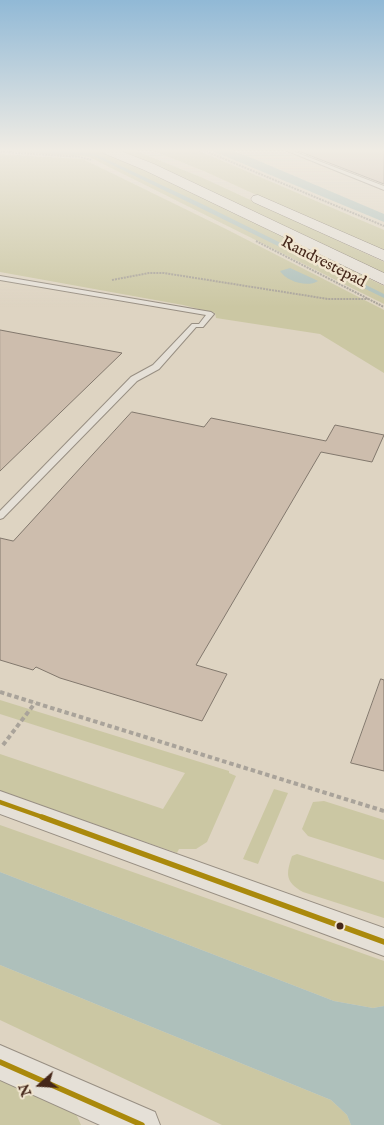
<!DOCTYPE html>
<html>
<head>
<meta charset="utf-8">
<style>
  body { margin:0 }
  #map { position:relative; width:384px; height:1125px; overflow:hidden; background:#ded4c2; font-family:"IM FELL English",serif }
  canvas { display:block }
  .north { position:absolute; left:15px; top:1060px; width:50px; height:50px; -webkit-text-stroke:4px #f1e6d0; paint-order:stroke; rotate:251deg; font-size:14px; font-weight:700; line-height:20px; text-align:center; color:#45271a }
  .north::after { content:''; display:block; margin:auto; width:18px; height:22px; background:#45271a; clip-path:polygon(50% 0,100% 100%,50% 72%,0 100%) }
</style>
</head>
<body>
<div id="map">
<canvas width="384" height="1125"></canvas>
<div class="north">N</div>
</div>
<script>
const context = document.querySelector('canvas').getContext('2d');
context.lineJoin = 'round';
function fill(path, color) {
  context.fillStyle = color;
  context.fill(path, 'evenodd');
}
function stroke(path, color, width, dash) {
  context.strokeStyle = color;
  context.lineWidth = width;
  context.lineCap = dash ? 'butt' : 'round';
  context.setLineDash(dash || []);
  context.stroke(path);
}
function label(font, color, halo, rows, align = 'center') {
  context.font = font + ' "IM FELL English",serif';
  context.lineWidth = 5;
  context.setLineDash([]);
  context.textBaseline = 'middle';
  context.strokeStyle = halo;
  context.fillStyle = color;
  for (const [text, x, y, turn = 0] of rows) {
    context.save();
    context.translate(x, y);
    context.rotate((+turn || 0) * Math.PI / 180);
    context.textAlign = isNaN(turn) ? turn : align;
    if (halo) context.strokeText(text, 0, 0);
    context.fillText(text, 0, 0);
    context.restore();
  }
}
fill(new Path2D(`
  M0,150H98L144,169L384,286V304L89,157L0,151Z
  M117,150H134L203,178L384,262V273Z
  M151,150H197L384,230V253L206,172Z
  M0,154L83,159L226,229L384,310V373L320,334L216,318L215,313L183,305L0,272Z
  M0,700L229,771V773L236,776L207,842L196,849H179L177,853L0,791V754L163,809L185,773L0,714Z
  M274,789L288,793L258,864L243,859Z
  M324,801L384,820V860L308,836L302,829L313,802Z
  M0,825L384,961V1006L373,1008L334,1001L0,872Z
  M297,854L384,882V918L303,892C285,882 286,874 292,856Z
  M0,965L331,1100L347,1115L351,1125H222L0,1020Z
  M0,1074L72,1105L81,1125H0Z`), '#cbc7a3');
fill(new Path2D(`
  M11,150H55L93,153L200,203L384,294V298L94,156Z
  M210,150H231L252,158L384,214V222Z
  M290,268L314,279L318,281C307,288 286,281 280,271Z
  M0,872L334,1001L373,1008L384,1006V1125H351L347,1115L331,1100L0,965Z`), '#aec0bb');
const building = new Path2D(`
  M299,150H384V184L298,151Z
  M0,330L122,353L0,471Z
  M132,412L204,427L211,418L326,441L335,425L384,435L372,462L321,452L196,665L227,674L202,721L60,678L36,667L33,670L0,660V538L13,541Z
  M381,679L384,680V771L351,763Z`);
fill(building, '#cdbdad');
stroke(building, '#82786d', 1);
const service = new Path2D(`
  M285,150H290L384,186V190Z
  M0,276L211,312L214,314L203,327H196L159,369L137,381L3,518L0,519V511L131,377L153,365L192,324H199L206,315L0,280Z`);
const minor = new Path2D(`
  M0,791L384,928V956L0,814Z
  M0,1045L155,1112L160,1125H100L0,1080Z`);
const secondary = new Path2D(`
  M102,150H118L154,164L384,273V285L144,170L103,153Z
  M258,195L384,250V261L253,202L251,199L253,196Z`);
stroke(service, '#988f83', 2);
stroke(minor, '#988f83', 2);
stroke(secondary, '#82786d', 1);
stroke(new Path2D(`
  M203,150L384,226
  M0,152L80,157L91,160
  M256,241L384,307
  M112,280L149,273H164L328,299H368`), '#a9a39a', 2, [2, 1]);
stroke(new Path2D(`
  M0,692L384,811
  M3,745L35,703`), '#a9a39a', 4, [4.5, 3]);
fill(service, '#e5e0d7');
fill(minor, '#e5e0d7');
fill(secondary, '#e5e0d7');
stroke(new Path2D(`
  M0,802L45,818`), '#aa890c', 4.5);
stroke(new Path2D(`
  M42,817L384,942
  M0,1062L142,1125`), '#aa890c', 5.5);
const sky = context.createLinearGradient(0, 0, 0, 307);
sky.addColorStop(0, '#91b9d6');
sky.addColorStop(0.49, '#f0ece4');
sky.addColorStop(1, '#f0ece400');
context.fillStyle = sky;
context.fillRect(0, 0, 384, 307);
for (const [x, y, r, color] of [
  [340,926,4.5,"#45271a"]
]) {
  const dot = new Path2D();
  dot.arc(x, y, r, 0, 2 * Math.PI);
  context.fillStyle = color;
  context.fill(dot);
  stroke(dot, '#f1e6d0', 2);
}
label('16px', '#45271a', '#f1e6d0', [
  ["Randvestepad",323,263,27]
]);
</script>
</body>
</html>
